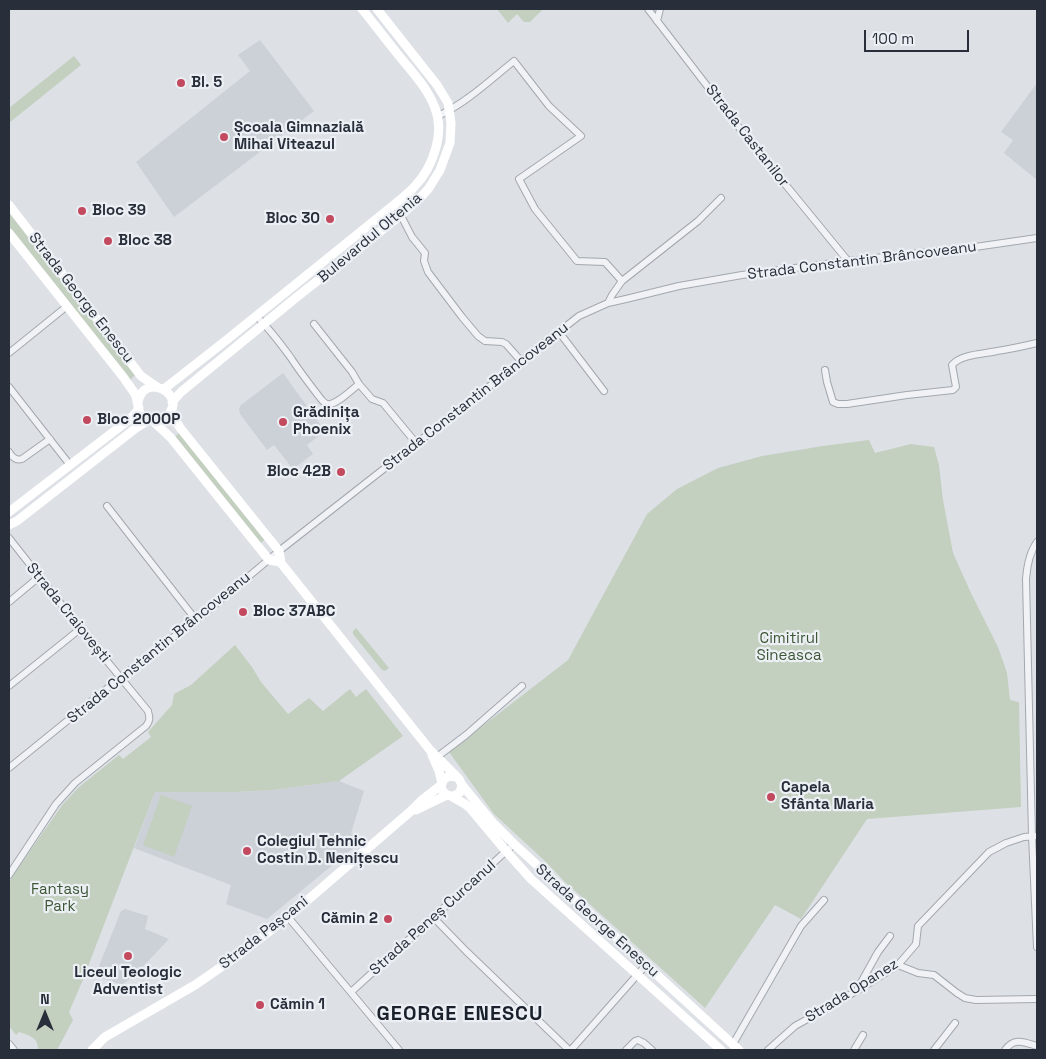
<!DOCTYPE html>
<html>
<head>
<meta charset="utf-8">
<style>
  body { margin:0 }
  #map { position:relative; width:1046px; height:1059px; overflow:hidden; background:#dde1e6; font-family:"Space Grotesk",sans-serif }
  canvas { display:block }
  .frame { position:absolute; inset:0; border:10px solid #282f3b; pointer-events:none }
  .north { position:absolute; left:20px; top:989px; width:50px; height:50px; -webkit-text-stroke:4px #ecf0f4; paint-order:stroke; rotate:0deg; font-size:14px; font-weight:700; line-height:20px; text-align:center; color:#282f3b }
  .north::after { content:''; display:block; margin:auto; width:18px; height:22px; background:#282f3b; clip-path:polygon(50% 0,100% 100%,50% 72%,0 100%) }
  .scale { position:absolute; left:864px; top:30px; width:105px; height:22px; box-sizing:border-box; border:2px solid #282f3b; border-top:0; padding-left:6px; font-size:15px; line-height:18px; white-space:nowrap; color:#282f3b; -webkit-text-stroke:4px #ecf0f4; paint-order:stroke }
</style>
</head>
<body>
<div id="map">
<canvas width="1046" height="1059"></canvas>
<div class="frame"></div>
<div class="north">N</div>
<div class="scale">100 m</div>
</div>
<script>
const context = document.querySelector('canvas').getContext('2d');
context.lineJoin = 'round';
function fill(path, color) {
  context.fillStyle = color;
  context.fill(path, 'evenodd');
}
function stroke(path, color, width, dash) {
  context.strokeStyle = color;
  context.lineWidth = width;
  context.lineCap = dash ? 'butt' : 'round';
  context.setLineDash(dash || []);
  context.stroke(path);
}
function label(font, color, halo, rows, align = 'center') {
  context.font = font + ' "Space Grotesk",sans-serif';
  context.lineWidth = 4.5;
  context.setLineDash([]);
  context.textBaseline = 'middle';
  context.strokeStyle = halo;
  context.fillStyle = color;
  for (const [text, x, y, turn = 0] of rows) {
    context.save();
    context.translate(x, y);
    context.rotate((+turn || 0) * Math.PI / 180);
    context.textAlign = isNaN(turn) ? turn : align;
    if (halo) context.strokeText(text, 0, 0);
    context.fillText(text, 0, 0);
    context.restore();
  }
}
fill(new Path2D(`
  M260,40L314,111L174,217L136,162L250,71L238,55Z
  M1037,83V180L1004,153L1013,140L1001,132Z
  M283,373L325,431L307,445L313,454L293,469L274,445L267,450L240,414L239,409L241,405Z
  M339,781L364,791L351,833L363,840L267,919L226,904L231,885L134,848L155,792H236L273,790Z
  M125,909L148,916L145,929L169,939L136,974L122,985L95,976L121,911Z`), '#ccd0d7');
fill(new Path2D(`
  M497,9H543L530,22H524L517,14L508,23Z
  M74,56L81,65L9,123V108Z
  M9,210L136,374L129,381L9,228Z
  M182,431L266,538L259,545L173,438Z
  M869,440L875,453L911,444L934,447L939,465L943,500L953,553L971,593L998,647L1007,673L1010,700L1019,702L1021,807L867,819L801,919L775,905L705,1008L564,881L546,862L494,814L449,752L568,660L647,514L677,489L718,468L762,456L823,446Z
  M356,628L389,668L385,671L382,670L353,634V631Z
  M235,645L252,667L261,682L288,714L309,698L323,711L350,689L356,697L366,689L403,736L339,781L273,790L236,792H155L82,982L69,1012L73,1020L57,1050H38C39,1038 29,1035 19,1032L16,1035L9,1026V884L12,877L39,838L63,804L79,787L119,755L123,759L151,737L148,732L172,705L174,694L191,685Z
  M161,795L192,806L174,857L143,845Z`), '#c3cfbf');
const street = new Path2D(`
  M648,9L744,134L848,261
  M657,21L660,9
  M438,116C466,103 489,81 514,61L549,106L581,136L519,179L535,209L577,261L605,262L622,281
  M395,204L412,237L425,253L424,261L428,272L462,317L478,336L485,341L502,342L506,344L521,361
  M608,303L612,295L622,281L698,221L721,198
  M256,316C270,329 280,343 291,358C300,372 311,386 321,399C323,401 324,403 327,404C335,406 353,389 359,384
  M314,324L352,372L359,384L372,399L383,403L416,443
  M559,332L604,391
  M9,353L66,307
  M825,370L827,382L833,402L838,404H847L907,395L953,390L956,387L952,365C961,354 984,354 997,351C1011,349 1024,346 1037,343
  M9,387L70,465
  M9,452C12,457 16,461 22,459L50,439
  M107,506L196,620
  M9,538L84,633L148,711C150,718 150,721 146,726L75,783L56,804L9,875
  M1037,542C1029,553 1027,566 1026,579L1032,836L1037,947
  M9,602L39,577
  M9,686L80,629
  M437,757L466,735L522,686
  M9,768L120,678L205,613L279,551L579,316L608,303L626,299L679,286L742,275L848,261L975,247L1037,238
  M288,917L399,1050
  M433,917L466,951L569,1050
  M898,965L918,973L934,975L957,993L965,998L976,1000L1037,999
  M858,988L878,952L890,936
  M351,992L514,844
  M9,1044L14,1050
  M733,1044L801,926L824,900
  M571,1050L646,965
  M626,1050L635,1041L638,1040L644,1043L652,1050
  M768,1050L795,1026L804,1021L858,990L898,965L916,944L918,926L989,852L1006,843L1024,837L1037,836
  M854,1050L863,1035
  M934,1050L955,1023
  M1005,1050C1014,1037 1024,1042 1037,1046`);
stroke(street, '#a3a8af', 8);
stroke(street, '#f0f2f5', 6);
stroke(new Path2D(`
  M9,205L141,376L157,387
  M9,233L124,378C127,383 132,389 135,394C138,400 137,407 140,413C146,422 160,424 167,416C189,395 143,370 138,403
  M164,389L224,342L395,204C402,198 409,193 415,186C433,167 445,133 435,108C428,89 413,73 400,57C387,41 375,25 362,9
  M172,402L181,392L298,296L400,216L420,198L429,188L440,170L450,143L451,123L448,103L437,85L377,9
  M171,410L175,420L181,429L279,551L281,563L430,750L459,779L462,785L460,792C453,799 445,796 441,788L443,780L449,776L456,777
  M153,421L171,438L269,560L280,562
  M9,512L130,419L135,414L139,408
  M9,525L17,521L136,428L149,420
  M432,755L439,771L442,783
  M462,785L494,824L514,844L739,1050
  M451,796L465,804L470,808L506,851L531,879L721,1050
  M416,810L447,795
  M92,1050L105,1037L195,985L240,954L288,917L411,811L422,800L441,785`), '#fff', 9);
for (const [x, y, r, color] of [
  [181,83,5,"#c34a5e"],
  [224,137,5,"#c34a5e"],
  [82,211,5,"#c34a5e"],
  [330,219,5,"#c34a5e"],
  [108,241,5,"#c34a5e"],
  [87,420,5,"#c34a5e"],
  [283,422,5,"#c34a5e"],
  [341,472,5,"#c34a5e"],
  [243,612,5,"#c34a5e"],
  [771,797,5,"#c34a5e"],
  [247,851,5,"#c34a5e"],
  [388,919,5,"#c34a5e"],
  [128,956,5,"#c34a5e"],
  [260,1005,5,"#c34a5e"]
]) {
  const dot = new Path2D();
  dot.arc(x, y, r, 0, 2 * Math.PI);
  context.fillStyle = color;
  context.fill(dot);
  stroke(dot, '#ecf0f4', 2);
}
label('bold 15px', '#282f3b', '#ecf0f4', [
  ["Bl. 5",191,83],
  ["Școala Gimnazială",234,128],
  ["Mihai Viteazul",234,145],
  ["Bloc 39",92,211],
  ["Bloc 30",320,219,"right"],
  ["Bloc 38",118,241],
  ["Grădinița",293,413],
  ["Phoenix",293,430],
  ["Bloc 200OP",97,420],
  ["Bloc 42B",331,472,"right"],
  ["Bloc 37ABC",253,612],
  ["Capela",781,788],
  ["Sfânta Maria",781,805],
  ["Colegiul Tehnic",257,842],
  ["Costin D. Nenițescu",257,859],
  ["Cămin 2",378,919,"right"],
  ["Liceul Teologic",128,973,"center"],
  ["Adventist",128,990,"center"],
  ["Cămin 1",270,1005]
], 'left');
label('15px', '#282f3b', '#ecf0f4', [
  ["Strada Castanilor",747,136,52],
  ["Bulevardul Oltenia",370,238,-40],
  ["Strada Constantin Brâncoveanu",862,261,-7],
  ["Strada George Enescu",81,298,52],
  ["Strada Constantin Brâncoveanu",476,397,-38],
  ["Strada Craiovești",68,613,51],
  ["Strada Constantin Brâncoveanu",159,648,-39],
  ["Strada Peneș Curcanul",433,918,-42],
  ["Strada George Enescu",597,921,42],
  ["Strada Pașcani",264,933,-38],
  ["Strada Opanez",852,991,-32]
]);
label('15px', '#3d5636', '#ecf0f4', [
  ["Cimitirul",789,639],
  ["Sineasca",789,656],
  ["Fantasy",60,890],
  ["Park",60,907]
]);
context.letterSpacing = '1px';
label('bold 20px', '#1a212c', '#ecf0f4', [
  ["GEORGE ENESCU",460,1015]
]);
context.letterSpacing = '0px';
</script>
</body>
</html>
